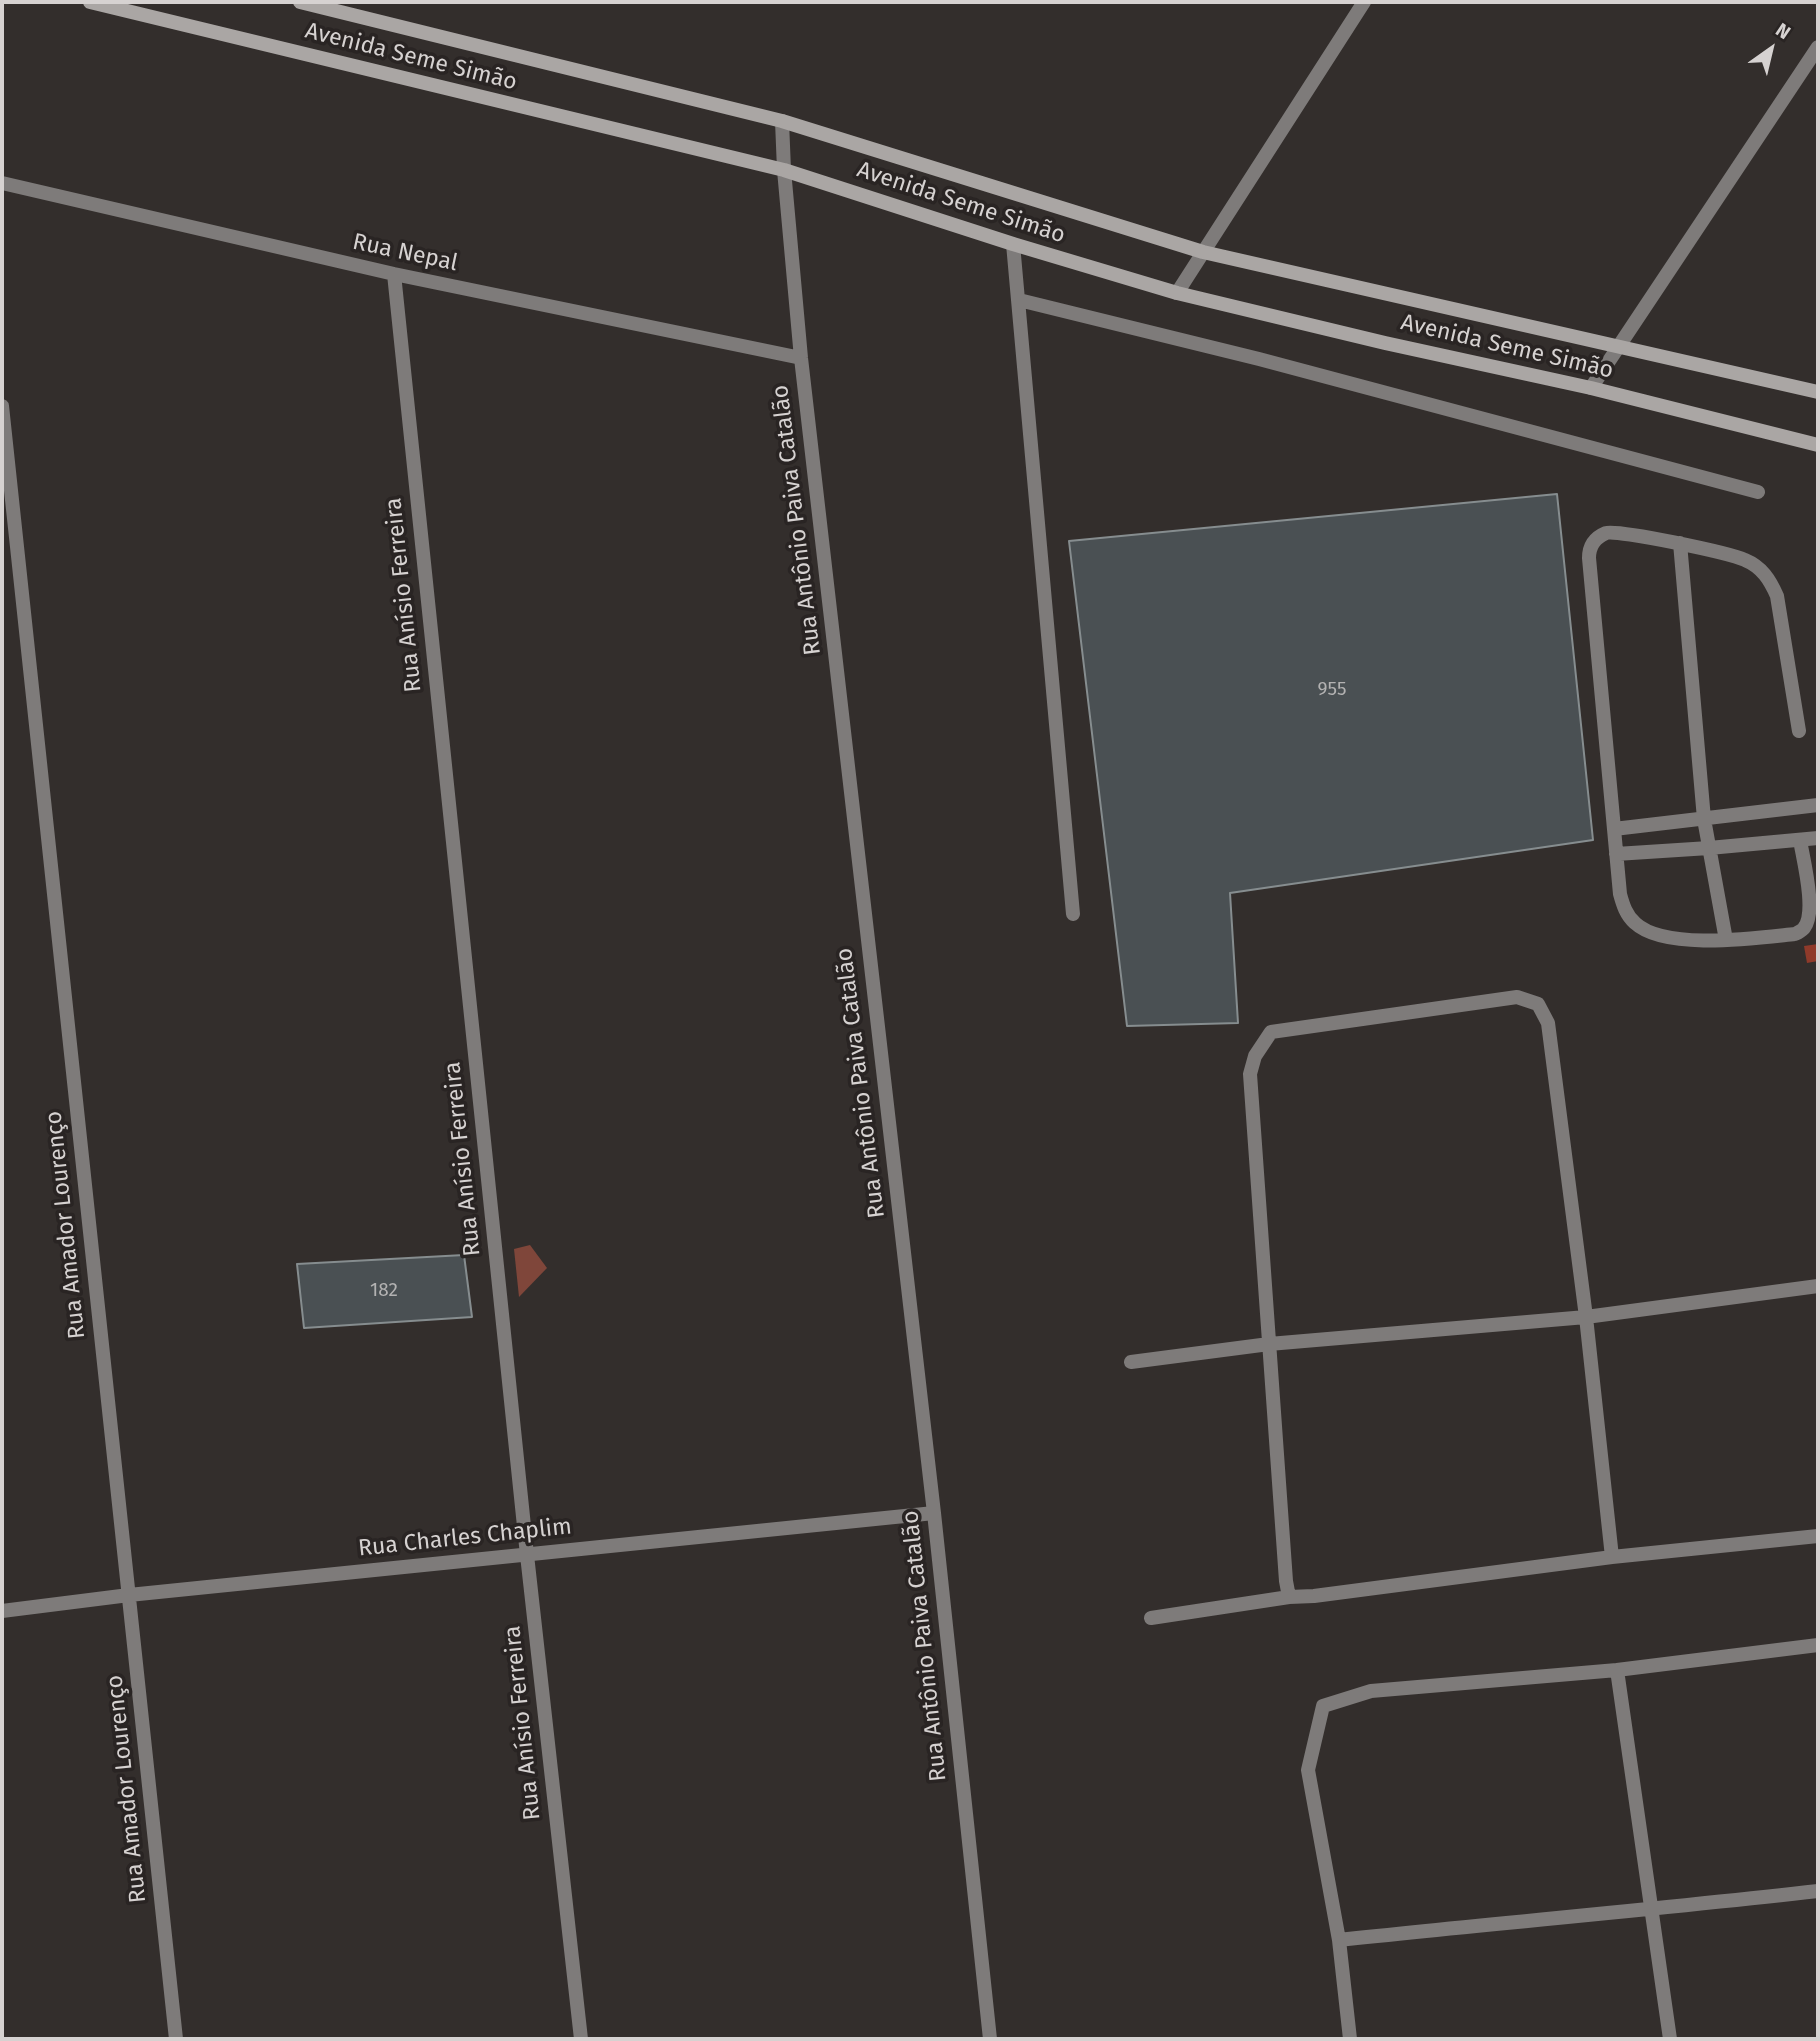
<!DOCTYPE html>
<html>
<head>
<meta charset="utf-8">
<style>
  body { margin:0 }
  #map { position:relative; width:1820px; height:2041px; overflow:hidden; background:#332e2c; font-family:"Fira Sans",sans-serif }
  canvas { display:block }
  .frame { position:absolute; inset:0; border:4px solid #d6d2d1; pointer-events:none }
  .north { position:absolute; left:1736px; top:14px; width:70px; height:70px; -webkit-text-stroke:5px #292423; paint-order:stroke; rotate:34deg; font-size:19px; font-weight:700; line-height:28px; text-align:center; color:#d6d2d1 }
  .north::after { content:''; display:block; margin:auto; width:24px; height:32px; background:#d6d2d1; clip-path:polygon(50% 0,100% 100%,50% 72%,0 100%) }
</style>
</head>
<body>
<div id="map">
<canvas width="1820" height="2041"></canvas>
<div class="frame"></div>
<div class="north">N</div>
</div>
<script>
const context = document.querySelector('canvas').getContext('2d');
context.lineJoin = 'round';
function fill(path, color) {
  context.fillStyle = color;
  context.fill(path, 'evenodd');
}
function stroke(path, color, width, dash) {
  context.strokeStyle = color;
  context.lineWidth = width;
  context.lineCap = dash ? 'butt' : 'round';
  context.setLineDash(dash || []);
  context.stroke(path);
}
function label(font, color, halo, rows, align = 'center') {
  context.font = font + ' "Fira Sans",sans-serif';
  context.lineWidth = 7;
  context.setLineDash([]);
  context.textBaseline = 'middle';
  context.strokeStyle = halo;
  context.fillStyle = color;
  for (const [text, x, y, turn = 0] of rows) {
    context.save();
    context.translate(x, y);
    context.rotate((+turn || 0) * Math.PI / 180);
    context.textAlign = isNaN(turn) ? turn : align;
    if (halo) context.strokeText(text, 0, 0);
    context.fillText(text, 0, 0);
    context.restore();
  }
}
fill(new Path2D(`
  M530,1245L547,1268L519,1297L514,1249Z`), '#7f463a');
fill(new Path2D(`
  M1818,944V961L1807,963L1804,946Z`), '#8f3a2a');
const building = new Path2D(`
  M1557,494L1593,840L1230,893L1238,1023L1127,1026L1069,541Z
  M464,1255L472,1317L304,1328L297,1264Z`);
fill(building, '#4a5053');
stroke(building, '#868d8f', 2);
stroke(new Path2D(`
  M1013,244L1073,914
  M1019,300L1259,359L1758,492
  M1680,543L1704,819L1726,940
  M1799,731L1777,596C1770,580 1762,567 1745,560C1730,553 1617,529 1606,533C1594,538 1589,547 1589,558L1620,894C1623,905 1626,915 1635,923C1665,951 1756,938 1795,934C1796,934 1804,929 1804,928C1817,912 1803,859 1800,840
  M1614,829L1818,805
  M1616,854L1709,848L1818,838
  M1617,1670L1670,2039
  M1339,1940C1499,1923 1659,1909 1818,1891
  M1350,2039L1339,1940L1308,1770L1323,1706L1371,1691L1617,1670L1818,1645`), '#7e7b7a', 14);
stroke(new Path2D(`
  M782,121L784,170L801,358L934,1513L990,2039
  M2,183L394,274L801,358
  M394,274L527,1555L581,2039
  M1177,293L1364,2
  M1591,388L1818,47
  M2,406L176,2039
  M1131,1362L1269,1344L1586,1317L1818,1286
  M1612,1557L1586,1317L1548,1023L1538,1004L1517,997L1271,1032L1255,1056L1250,1074L1286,1581L1289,1597L1314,1596L1612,1557L1818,1536
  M2,1611L129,1595L934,1513
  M1151,1618L1289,1597`), '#7e7b7a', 14);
stroke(new Path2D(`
  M90,2L784,170L1013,244L1177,293L1385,343L1591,388L1818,445
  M300,2L782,121L1203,252L1818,392`), '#aaa6a4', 14);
label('19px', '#b3b2b2', null, [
  ["955",1332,690],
  ["182",384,1291]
]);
label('23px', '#d6d2d1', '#292423', [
  ["Avenida Seme Simão",411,57,14],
  ["Avenida Seme Simão",961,203,18],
  ["Rua Nepal",405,253,12],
  ["Avenida Seme Simão",1507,347,13],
  ["Rua Antônio Paiva Catalão",797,520,-97],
  ["Rua Anísio Ferreira",404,595,-96],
  ["Rua Antônio Paiva Catalão",861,1083,-97],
  ["Rua Anísio Ferreira",463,1159,-96],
  ["Rua Amador Lourenço",66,1225,-96],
  ["Rua Charles Chaplim",465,1538,-6],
  ["Rua Antônio Paiva Catalão",925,1646,-96],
  ["Rua Anísio Ferreira",523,1723,-96],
  ["Rua Amador Lourenço",127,1789,-96]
]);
</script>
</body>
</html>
